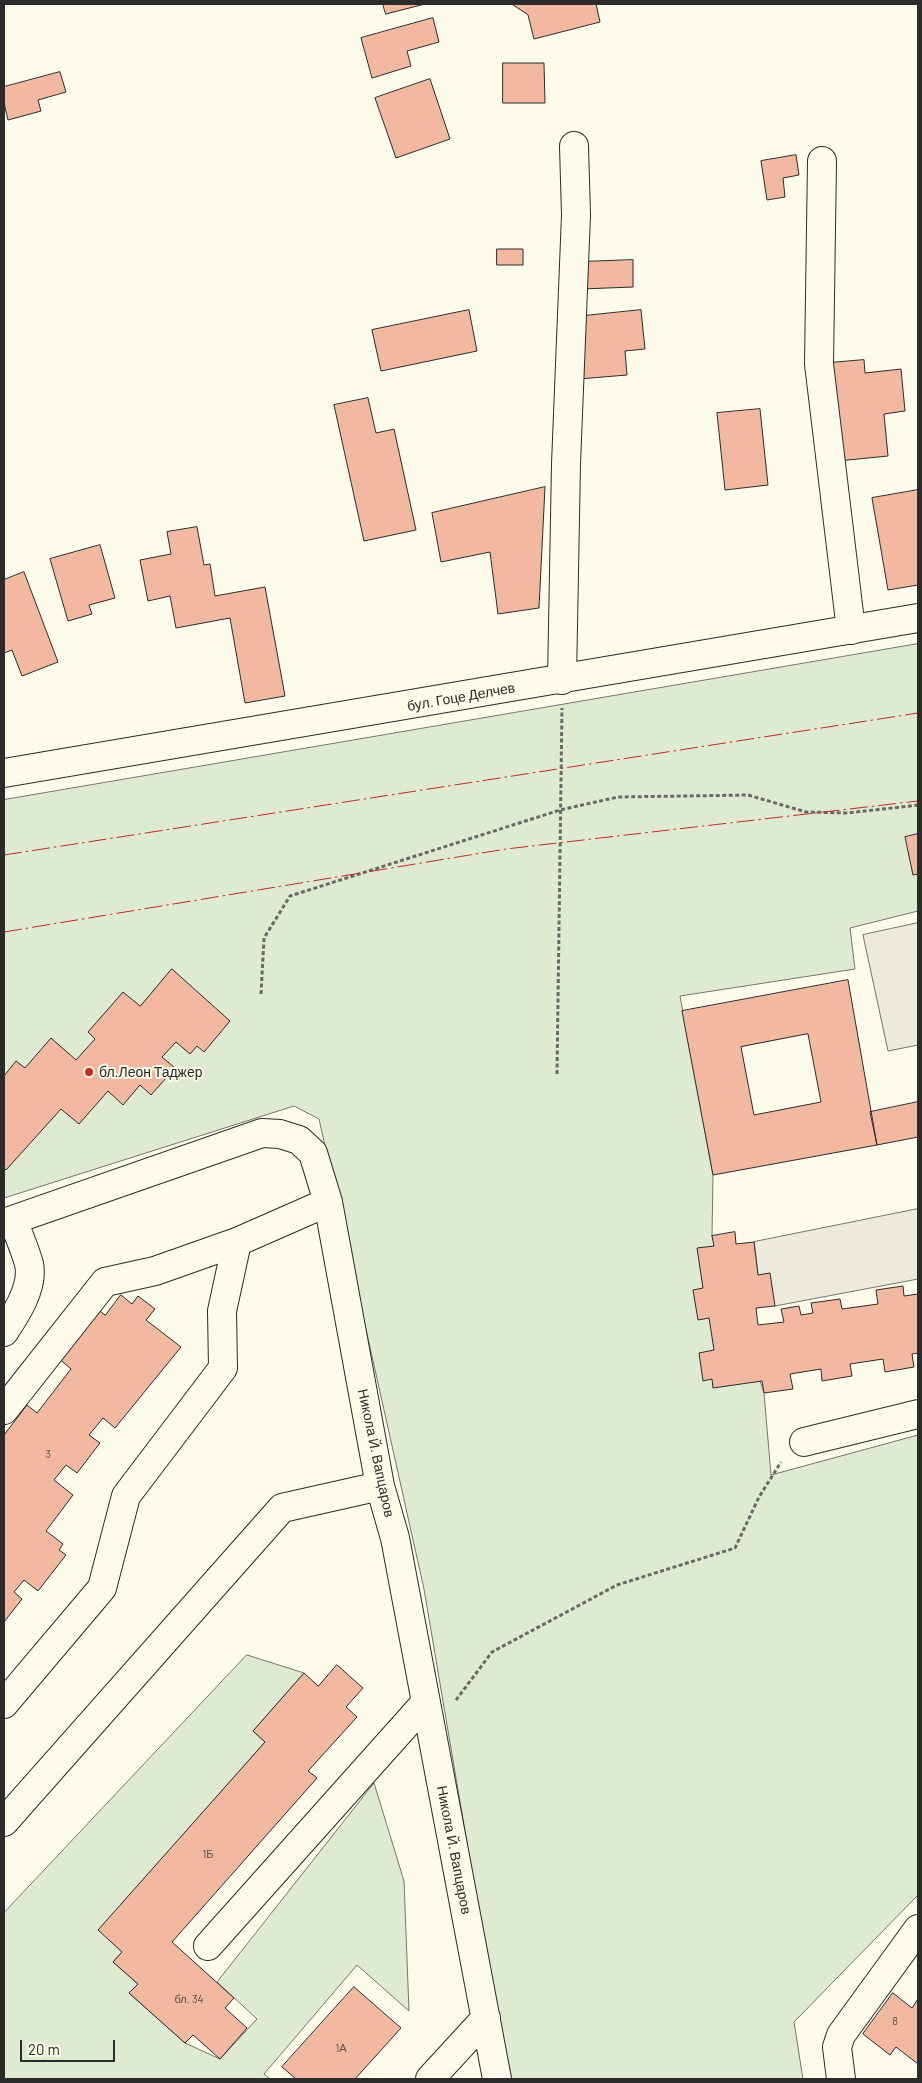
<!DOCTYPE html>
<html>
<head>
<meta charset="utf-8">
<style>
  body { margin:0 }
  #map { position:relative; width:922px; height:2083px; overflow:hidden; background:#fdfbea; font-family:Barlow,sans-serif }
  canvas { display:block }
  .frame { position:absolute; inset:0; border:5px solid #2b2b2b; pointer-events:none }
  .scale { position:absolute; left:20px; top:2040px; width:95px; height:22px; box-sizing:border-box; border:2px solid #2b2b2b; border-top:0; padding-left:6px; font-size:15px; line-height:18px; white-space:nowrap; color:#2b2b2b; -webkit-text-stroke:4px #fdfbea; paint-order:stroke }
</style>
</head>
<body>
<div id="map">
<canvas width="922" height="2083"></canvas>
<div class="frame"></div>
<div class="scale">20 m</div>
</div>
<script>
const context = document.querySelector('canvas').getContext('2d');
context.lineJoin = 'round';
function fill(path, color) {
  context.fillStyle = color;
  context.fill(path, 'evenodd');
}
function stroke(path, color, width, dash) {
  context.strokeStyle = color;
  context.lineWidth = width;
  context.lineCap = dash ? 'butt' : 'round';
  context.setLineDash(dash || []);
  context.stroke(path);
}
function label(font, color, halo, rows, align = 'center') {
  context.font = font + ' Barlow,sans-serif';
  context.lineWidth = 4;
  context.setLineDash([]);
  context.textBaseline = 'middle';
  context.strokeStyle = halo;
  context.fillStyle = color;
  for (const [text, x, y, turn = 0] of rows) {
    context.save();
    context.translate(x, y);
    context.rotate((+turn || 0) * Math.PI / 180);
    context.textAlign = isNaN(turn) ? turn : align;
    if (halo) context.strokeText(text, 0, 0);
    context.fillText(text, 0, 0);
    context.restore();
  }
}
const green = new Path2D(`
  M918,644V911L850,928L855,969L680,996L713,1175L712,1236L764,1393L771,1475L918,1435V1895L794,2022L803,2079H507L424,1589L319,1119L294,1106L4,1198V800Z
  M247,1655L304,1673L253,1731L265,1742L99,1930L122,1952L113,1962L138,1984L130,1994L185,2043L220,2059L257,2019L217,1982L374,1783L404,1881L409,2011L357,1965L264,2074L270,2079H4V1913Z`);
fill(green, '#deebd1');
stroke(green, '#74746e', 1);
const parking = new Path2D(`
  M918,923V1045L888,1051L863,935Z
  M918,1209V1279L775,1306L758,1275L754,1242Z`);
fill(parking, '#eceadb');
stroke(parking, '#74746e', 1);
const building = new Path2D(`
  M383,4H425L386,14Z
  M512,4H596L600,22L534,39L528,15Z
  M433,18L439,42L407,51L411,66L372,78L361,38Z
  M503,63H544L545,103H503Z
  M60,72L66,92L38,100L41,111L8,120L4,103V87Z
  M430,79L450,139L396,158L375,98Z
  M796,155L799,175L783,178L785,197L767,200L761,161Z
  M497,249H523V265H497Z
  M633,260V287L581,289L580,262Z
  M469,310L477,351L381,371L372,330Z
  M641,310L645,349L625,351L627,375L579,379L584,316Z
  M864,360L865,373L901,369L905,411L884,414L888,456L838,461L829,363Z
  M368,398L376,433L394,429L416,530L364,541L334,405Z
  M760,409L768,485L725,490L717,413Z
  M545,487L539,608L498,614L490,552L441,562L432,513Z
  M918,490V585L888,590L872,498Z
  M197,527L204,565L210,564L215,596L265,587L285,696L245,703L230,618L176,628L170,596L148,601L140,560L171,554L167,532Z
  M100,545L115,598L89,605L92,614L68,621L50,559Z
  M24,572L58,662L22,676L12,650L4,653V580Z
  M918,834V874L913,875L905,837Z
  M172,969L230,1021L204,1052L197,1046L190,1054L176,1042L162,1057L175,1068L151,1095L140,1085L123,1105L108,1091L79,1124L61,1109L6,1170L4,1168V1076L16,1061L25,1068L51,1038L76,1060L95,1039L88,1032L123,992L140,1006Z
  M848,980L877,1145L713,1175L682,1011ZM808,1034L821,1102L754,1115L741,1047Z
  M918,1102V1137L877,1145L870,1112Z
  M735,1232L736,1244L754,1242L758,1275L770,1273L775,1306L756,1308L758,1325L784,1322L781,1309L799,1306L801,1315L813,1313L811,1303L840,1299L842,1309L878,1304L876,1290L903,1286L904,1296L918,1294V1353L912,1354L914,1367L885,1372L883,1359L850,1364L852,1376L822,1381L821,1369L790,1374L793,1389L764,1393L762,1381L713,1388L712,1379L703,1381L699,1353L714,1350L709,1318L698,1320L693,1290L703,1288L697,1248L714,1246L712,1236Z
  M121,1295L132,1304L138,1296L155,1309L146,1320L181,1347L115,1428L103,1418L89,1435L100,1443L77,1473L66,1465L54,1480L73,1495L46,1531L63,1544L59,1550L66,1555L38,1591L24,1580L14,1592L22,1599L4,1622V1435L27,1405L37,1413L71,1369L57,1357L96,1308L105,1315Z
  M337,1665L363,1688L346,1707L357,1717L308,1771L317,1778L172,1942L234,1998L225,2008L247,2028L220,2059L193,2035L185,2043L129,1993L138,1984L113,1962L122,1952L98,1930L265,1742L253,1731L304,1673L318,1686Z
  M354,1987L401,2028L355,2079H296L282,2067Z
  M893,1993L912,2008L918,1999V2064L896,2047L890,2055L863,2034Z`);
fill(building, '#f2b8a0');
stroke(building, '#2b2b2b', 1);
const minor = new Path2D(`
  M822,161L819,364L851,630
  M562,680L566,464L576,215L574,146
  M4,1223L262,1133L280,1134L299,1140L313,1153L328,1202L380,1486L395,1538L497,2079
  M4,1332C16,1314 34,1287 29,1264C25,1249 18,1234 13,1220
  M4,1410L105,1282L155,1271L237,1242L328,1202
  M804,1442L918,1414
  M4,1704L102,1588L126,1496L223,1368L222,1311L237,1242
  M4,1822L282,1508L380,1486
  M208,1946L426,1702
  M430,2079L486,2018
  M841,2079L837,2047L841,2035L918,1929`);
const major = new Path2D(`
  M4,773L918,618`);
stroke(minor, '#2b2b2b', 30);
stroke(major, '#2b2b2b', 30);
stroke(new Path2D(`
  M261,994L264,938L290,896L560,810L618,797L748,795L806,812L848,813L918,805
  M557,1074L562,708
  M456,1700L492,1652L617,1585L735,1548L759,1497L781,1462`), '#6a6964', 3, [4, 2.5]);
stroke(minor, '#fdfbea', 28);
stroke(major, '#fdfbea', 28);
stroke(new Path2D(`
  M4,855L918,713
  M4,932L506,849L918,801`), '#c62828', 1, [18, 4, 2.5, 4]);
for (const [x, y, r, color] of [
  [89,1072,5,"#c62828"]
]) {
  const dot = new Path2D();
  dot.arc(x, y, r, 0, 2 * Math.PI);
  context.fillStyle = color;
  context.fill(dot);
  stroke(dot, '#fdfbea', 2);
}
label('11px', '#5d4e48', null, [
  ["3",48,1454],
  ["1Б",208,1854],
  ["бл. 34",189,1999],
  ["8",895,2021],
  ["1А",341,2048]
]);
label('14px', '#2b2b2b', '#fdfbea', [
  ["бул. Гоце Делчев",461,697,-10],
  ["Никола Й. Вапцаров",376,1453,78],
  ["Никола Й. Вапцаров",454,1850,79]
]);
label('14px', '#2b2b2b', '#fdfbea', [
  ["бл.Леон Таджер",99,1072]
], 'left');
</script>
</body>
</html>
